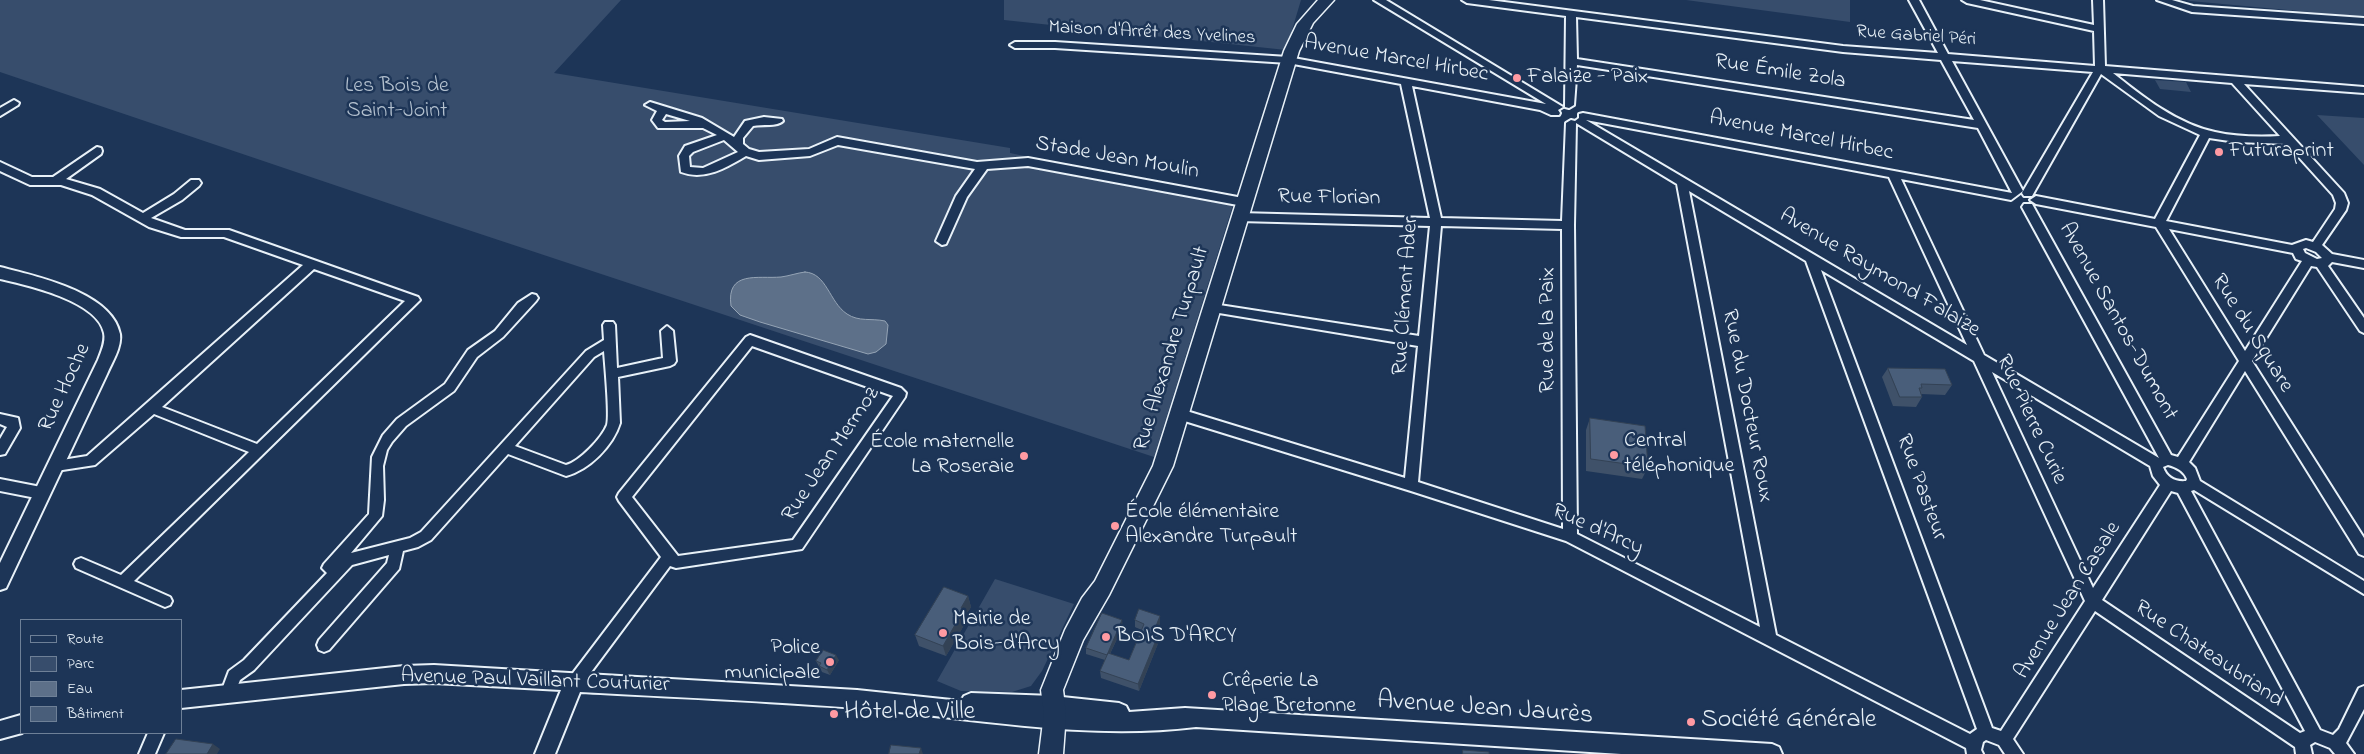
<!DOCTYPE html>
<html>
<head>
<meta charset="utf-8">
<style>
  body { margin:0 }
  #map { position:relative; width:2364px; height:754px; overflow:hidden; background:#1d3557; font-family:"Indie Flower",sans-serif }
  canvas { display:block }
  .legend { position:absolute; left:20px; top:619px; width:162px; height:115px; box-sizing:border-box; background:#1d3557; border:1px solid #6e8097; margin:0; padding:6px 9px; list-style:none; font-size:15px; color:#e8f1f8 }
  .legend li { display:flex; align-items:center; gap:10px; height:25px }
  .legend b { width:25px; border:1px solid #6e8097 }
</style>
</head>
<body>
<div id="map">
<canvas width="2364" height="754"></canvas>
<ul class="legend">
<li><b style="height:6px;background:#1d3557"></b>Route</li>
<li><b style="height:14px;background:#374d6c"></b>Parc</li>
<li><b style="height:14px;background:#5d7089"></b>Eau</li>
<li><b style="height:14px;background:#495e7a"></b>Bâtiment</li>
</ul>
</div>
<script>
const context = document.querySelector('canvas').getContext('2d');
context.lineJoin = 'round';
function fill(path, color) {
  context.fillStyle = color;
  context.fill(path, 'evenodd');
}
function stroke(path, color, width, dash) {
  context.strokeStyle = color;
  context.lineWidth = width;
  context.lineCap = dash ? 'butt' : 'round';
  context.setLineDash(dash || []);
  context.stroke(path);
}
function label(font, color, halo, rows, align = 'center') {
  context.font = font + ' "Indie Flower",sans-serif';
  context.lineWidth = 5;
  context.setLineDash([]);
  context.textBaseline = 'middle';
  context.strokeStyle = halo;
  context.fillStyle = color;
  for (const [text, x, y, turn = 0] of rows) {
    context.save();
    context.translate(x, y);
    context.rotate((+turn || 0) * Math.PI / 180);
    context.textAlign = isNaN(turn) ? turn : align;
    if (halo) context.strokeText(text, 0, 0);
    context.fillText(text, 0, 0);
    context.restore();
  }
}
fill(new Path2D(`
  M0,0H621L554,73L1010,148V153L1034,158L1031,166L1233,205L1154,457L429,217L0,72Z
  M1004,0H1301L1286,50L1004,20Z
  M1686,0H1850V22Z
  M2187,0H2364V17L2190,1Z
  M2155,80L2186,82L2191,92L2160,89Z
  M2317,115L2364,118V165Z
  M995,579L1074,604L1042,671L1031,686L1012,692L961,691L937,681Z`), '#374d6c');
const water = new Path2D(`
  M805,272C827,273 829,302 847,314C859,322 871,318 885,321L888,325L886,344L876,352L868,354L760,322L740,315L731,306C726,270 758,279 781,277C789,276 797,273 805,272Z`);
fill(water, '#5d7089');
stroke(water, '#95a4b5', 1);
const minor = new Path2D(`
  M1374,0H1386L1563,107L1558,110L1560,113L1559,115H1551L1540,110L1412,86L1441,218L1562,221L1566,123L1571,120L1575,121L1579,118V114L1583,113L2012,193L1978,128L1577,65L1574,105L1569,108L1565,107L1566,16L1467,3L1462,0H1489L1843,46L1938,53L1909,0H1919L1948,54L2095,66L2094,31L1967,3L1962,0H1980L2094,25L2093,0H2103L2105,66L2364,87V93L2244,84L2344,193L2348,203L2346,210L2322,245L2332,254L2364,260V268L2332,262L2328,266L2364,318V333L2360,331L2317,267L2311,266L2252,361L2364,538V556L2359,554L2245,371L2189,462L2195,468L2200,481L2364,581V594L2194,490L2191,491L2320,730L2333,735L2339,729L2359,688L2364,686V709L2346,743L2354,754H2335L2330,748L2315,742L2310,745L2312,754H2296L2295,747L2095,611L2013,739L2023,754H2005L1999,745L1986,740L1983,742L1981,750L1983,754H1967L1966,748L1566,541L1411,491L1175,418L1174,414L1175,410L1180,409L1405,478L1418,346L1213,312L1207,308L1213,304L1419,336L1430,226L1239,221L1233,217L1239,213L1430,218L1401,84L1288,63L1055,48H1015L1010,45L1015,42H1055L1288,57L1546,104ZM1576,17L1843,52L1941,60L1974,120L1577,59ZM1952,61L2093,72L2022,193L2024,196H2032L2101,74L2159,116L2200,135L2155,219L2036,196L2030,200L2036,204L2156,227L2239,361L2178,457L2171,455L2032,204H2024L2022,207L2159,458L1984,355L1901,179L2011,200L2023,191ZM2113,73L2232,83L2280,136C2259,137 2237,137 2215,132C2177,124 2143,97 2113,73ZM1586,120L1889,177L1967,345ZM1576,123L1677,184L1760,627L1577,534L1574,225ZM2209,138L2236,142L2287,144L2333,195L2336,203L2335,209L2313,242L2306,240L2292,245L2166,221ZM1689,191L1806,261L1977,729L1970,734L1776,635ZM1441,226L1562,229L1563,529L1418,482ZM2169,229L2293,253L2296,259L2302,261L2245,351ZM2306,248L2316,252L2322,258L2317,259L2305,253L2303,249ZM1821,270L1974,361L2085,601L2001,731L1992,728ZM1992,372L2150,466L2153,476L2160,485L2093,588ZM2168,465C2176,467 2184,471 2187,479L2186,481C2175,482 2167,478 2163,467ZM2171,491L2178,493L2305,731L2300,733L2102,600Z
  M2157,0H2172L2193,6L2364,18V24L2192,12Z
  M14,100L19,103L18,105L0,116V108Z
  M650,102L702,118L734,137L745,121L764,117L782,119L783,121C777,127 762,124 753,126L743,138V144L749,149L759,152L809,149L837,137L977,162L1028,158L1243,198L1249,202L1243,206L1028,166L987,169L967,197L946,244L942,245L936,241L956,196L975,169L838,145L810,156L759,160L746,156C726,168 704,181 681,172L679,156L685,146L717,135L703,128H658L652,120L657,111L645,105ZM666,114L690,121L665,122L662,120ZM724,140L738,152L703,168L690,167L689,156L693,152Z
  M97,147L101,148L102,151L101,154L66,179L100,189L143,213L174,194L191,180H199L201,183L199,186L182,200L151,218L185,230H229L418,297L420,300L134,581L170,597L172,601L170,605L165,607L76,568L74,564L76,560L81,558L121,575L249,452L154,414L95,465L56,471L51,470L49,466L51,462L56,461L87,456L303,265L224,237H181L149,227L92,195L61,185H30L0,171V162L32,177H53ZM314,269L405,301L257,444L162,407Z
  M532,294L536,295L538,298L536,301L503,337L477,357L454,391L406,426L392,442L387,450L383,466L384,500L382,516L351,553L410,538L421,532L586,351L604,340L603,325L605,322H613L615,325L617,368L663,358L661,331L667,326L673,331L676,361L674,364L670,366L618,377L620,423C613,446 589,470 566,476L508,454L431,540L418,547L403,551L399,569L329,650L324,652L319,650L317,645L319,640L387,563L389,555L352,565L254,670L240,680L232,700L227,702L222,700L220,695L229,671L244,660L327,573L322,568L324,564L369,514L372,457L383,435L397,419L445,384L468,350L495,331L518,303ZM604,351C605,365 610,416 607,425C602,438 579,462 566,465L515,446L594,357Z
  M750,335L901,388L906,393L905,397L802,549L676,568L670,566L580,687L575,689L570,687L568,682L570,677L661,557L619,501L617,497L619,493L746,337ZM752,346L893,396L793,540L678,556L632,497Z
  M0,414L18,418L20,428L5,454L0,455V439L7,427L0,424Z
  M0,479L41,487L46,489L48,493L46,497L41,499L0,491Z
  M148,733H164L155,754H139Z`);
const tertiary = new Path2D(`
  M0,267C35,276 112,292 120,334C122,347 112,362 107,374L6,588L0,590V563L98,360C101,352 106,342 104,333C98,301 27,285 0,279Z
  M434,665L857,690L961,701L964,696L971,693L1053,696L1119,703L1126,706L1129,712L1185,708L1772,744L1779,747L1782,754H1621L1196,727C1082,741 969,717 856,708C764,701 672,697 580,692L555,754H535L561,690L434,683L404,684L181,708V690L404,666Z
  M21,715L22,733L0,739V721Z`);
const secondary = new Path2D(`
  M1318,0H1334L1313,23L1299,51L1173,466L1109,595L1083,640L1063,690L1066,714L1063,754H1039L1044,714L1041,690L1065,630L1082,598L1095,581L1153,466L1284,51L1297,24Z`);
stroke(minor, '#e8f1f8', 4);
stroke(tertiary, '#e8f1f8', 4);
stroke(secondary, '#e8f1f8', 3);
fill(minor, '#1d3557');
fill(tertiary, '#1d3557');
fill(secondary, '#1d3557');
fill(new Path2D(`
  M1888,368L1952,385L1945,395L1921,394L1922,397L1916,407L1893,406L1882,377Z
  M1590,418L1648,467L1642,479L1586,471V430Z
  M968,596L971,607L966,615L967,620L946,656L919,646L915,635Z
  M1160,616V623L1159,627L1161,636L1139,691L1101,678L1100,671L1105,660L1086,654V648L1123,626L1110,654L1129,660L1141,630L1135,627V620Z
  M839,660L830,675L822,672L816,661Z`), '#3f5169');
fill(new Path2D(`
  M968,596L971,607L966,615L967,620L946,656L943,646L961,608Z
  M1160,616V623L1156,634V626Z
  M1122,620L1123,626L1107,660V655Z
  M1161,628V636L1139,691L1138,684Z
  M836,655L839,660L830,675L827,670Z
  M213,744L220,749L217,754H207Z
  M921,748L923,754H919Z`), '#334255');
const building = new Path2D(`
  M1888,368L1945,369L1952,385L1921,384L1922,388H1919L1922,397H1900Z
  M1590,418L1645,426L1648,467L1591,459Z
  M944,587L968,596L961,608L964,609L943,646L915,635Z
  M1139,609L1160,616L1156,626L1161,628L1138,684L1100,671L1108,653L1129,660L1144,624L1135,620Z
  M1102,613L1122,620L1107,655L1086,648Z
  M823,650L836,655L827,670L819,666L821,663L816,661Z
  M176,739L213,744L207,754H166Z
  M891,745L921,748L919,754H889Z
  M1463,750L1489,752V754H1463Z`);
fill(building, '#495e7a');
stroke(building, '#334255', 1);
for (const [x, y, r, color] of [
  [1517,78,5,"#ff9aa2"],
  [2219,152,5,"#ff9aa2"],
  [1614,455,5,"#ff9aa2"],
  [1024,456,5,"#ff9aa2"],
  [1115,526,5,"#ff9aa2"],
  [943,633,5,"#ff9aa2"],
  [1106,637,5,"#ff9aa2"],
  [830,662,5,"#ff9aa2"],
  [1212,695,5,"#ff9aa2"],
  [834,714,5,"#ff9aa2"],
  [1691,722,5,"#ff9aa2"]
]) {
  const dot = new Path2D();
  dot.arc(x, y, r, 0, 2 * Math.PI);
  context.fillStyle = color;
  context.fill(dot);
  stroke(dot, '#1d3557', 2);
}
label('19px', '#e8f1f8', '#1d3557', [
  ["Maison d'Arrêt des Yvelines",1152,34,3],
  ["Rue Gabriel Péri",1916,37,4]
]);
label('22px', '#e8f1f8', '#1d3557', [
  ["Avenue Marcel Hirbec",1396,60,10],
  ["Rue Émile Zola",1780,73,9],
  ["Avenue Marcel Hirbec",1801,137,11],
  ["Stade Jean Moulin",1117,159,10],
  ["Rue Florian",1329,199,1],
  ["Avenue Raymond Falaize",1879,274,31],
  ["Rue Clément Ader",1407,296,-86],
  ["Avenue Santos-Dumont",2117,322,61],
  ["Rue de la Paix",1549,330,-90],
  ["Rue du Square",2251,334,58],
  ["Rue Alexandre Turpault",1173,349,-73],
  ["Rue Hoche",66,388,-65],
  ["Rue du Docteur Roux",1746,406,79],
  ["Rue Pierre Curie",2030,420,65],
  ["Rue Jean Mermoz",832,455,-56],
  ["Rue Pasteur",1920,488,70],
  ["Rue d'Arcy",1597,531,24],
  ["Avenue Jean Casale",2069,601,-58],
  ["Rue Chateaubriand",2208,655,34],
  ["Avenue Paul Vaillant Couturier",535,682,2]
]);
label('22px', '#e8f1f8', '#1d3557', [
  ["Falaize - Paix",1527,78],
  ["Futuraprint",2229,152],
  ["Central",1624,442],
  ["téléphonique",1624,467],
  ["École maternelle",1014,443,"right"],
  ["La Roseraie",1014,468,"right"],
  ["École élémentaire",1125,513],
  ["Alexandre Turpault",1125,538],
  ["Mairie de",953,620],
  ["Bois-d'Arcy",953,645],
  ["BOIS D'ARCY",1116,637],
  ["Police",820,649,"right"],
  ["municipale",820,674,"right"],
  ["Crêperie La",1222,682],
  ["Plage Bretonne",1222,707]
], 'left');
label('22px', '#b3c0ce', '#1d3557', [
  ["Les Bois de",397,87],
  ["Saint-Joint",397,112]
]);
label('26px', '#e8f1f8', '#1d3557', [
  ["Avenue Jean Jaurès",1485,710,4]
]);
label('26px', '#e8f1f8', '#1d3557', [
  ["Hôtel de Ville",844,714],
  ["Société Générale",1701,722]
], 'left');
</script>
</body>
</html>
